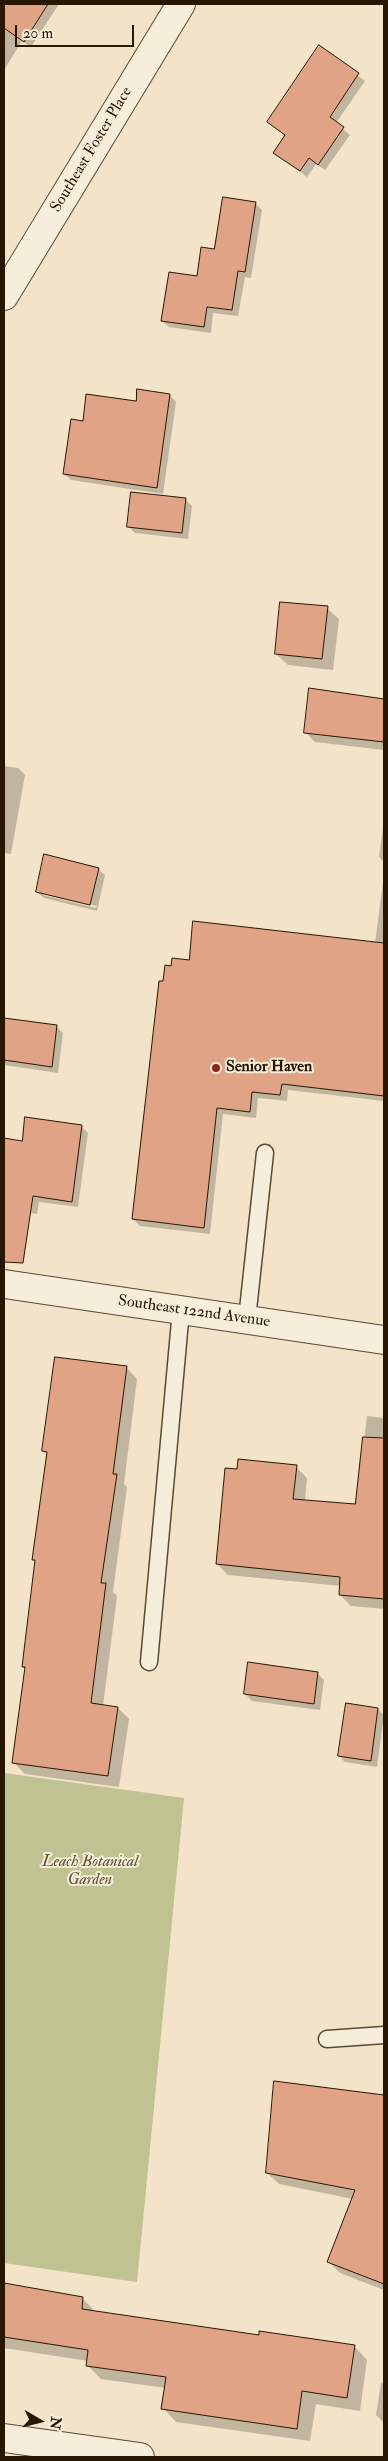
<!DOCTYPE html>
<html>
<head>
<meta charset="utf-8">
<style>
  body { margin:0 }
  #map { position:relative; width:388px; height:2461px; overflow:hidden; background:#f3e3c8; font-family:"IM FELL Double Pica",serif }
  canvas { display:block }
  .frame { position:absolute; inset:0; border:5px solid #271701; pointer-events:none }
  .north { position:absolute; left:15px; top:2396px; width:50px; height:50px; -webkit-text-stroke:4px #f7eddb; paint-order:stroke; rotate:98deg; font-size:14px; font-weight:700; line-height:20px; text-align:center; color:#271701 }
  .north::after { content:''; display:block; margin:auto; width:18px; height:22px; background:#271701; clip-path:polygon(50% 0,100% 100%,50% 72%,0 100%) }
  .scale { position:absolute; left:15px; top:25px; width:119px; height:22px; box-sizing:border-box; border:2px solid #271701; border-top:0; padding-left:6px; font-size:15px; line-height:18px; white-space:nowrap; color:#271701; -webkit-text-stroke:4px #f7eddb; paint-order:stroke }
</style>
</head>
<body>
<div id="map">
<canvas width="388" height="2461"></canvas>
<div class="frame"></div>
<div class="north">N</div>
<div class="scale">20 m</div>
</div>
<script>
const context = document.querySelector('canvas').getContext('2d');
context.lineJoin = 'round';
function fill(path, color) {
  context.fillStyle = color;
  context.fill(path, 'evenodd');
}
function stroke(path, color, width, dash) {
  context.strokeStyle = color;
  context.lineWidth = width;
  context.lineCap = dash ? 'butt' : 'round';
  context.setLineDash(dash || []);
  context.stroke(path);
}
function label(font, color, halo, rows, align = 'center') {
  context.font = font + ' "IM FELL Double Pica",serif';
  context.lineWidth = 4;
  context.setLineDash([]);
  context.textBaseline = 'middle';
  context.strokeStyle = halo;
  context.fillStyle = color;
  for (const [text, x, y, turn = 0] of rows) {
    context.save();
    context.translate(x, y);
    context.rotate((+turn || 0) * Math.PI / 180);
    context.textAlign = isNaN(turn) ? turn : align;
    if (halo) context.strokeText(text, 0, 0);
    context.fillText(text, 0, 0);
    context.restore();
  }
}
fill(new Path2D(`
  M4,1773L184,1798L137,2282L4,2263Z`), '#c0c292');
fill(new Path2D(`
  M4,4H59L31,47L22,41L4,70Z
  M319,47L365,81L336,123L350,135L325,170L316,164L307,177L275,153L286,136L268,122Z
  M255,203L262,210L251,278L245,277L238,316L213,313L211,333L169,327L162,321L198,277L215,250Z
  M170,395L176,402L163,494L71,480L64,474L84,422L137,402Z
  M185,499L192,506L188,539L135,533L128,526Z
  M327,608L339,619L333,670L288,665L276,654Z
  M310,689L384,701V750L315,742L305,732Z
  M4,766L18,768L25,775L11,854L4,853Z
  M384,820V862L379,857Z
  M98,869L105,875L97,911L44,898L37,892ZM43,893L97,906L96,908L43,895Z
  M384,875V1101L288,1090L287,1101L258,1098L256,1118L223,1114L210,1234L140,1226L133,1219L164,983L172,968L190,962L375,943Z
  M4,1019L56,1026L63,1033L58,1073L4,1065Z
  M81,1126L88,1133L78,1207L39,1202L37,1214L4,1209V1139L23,1142Z
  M126,1367L137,1379L124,1484L127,1487L113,1592L117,1596L103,1706L118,1708L129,1719L119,1787L25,1774L13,1762L26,1670L23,1667L36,1562L33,1559L48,1455L44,1451Z
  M367,1416L384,1418V1609L351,1606L340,1595L341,1586L228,1575L217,1564L296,1467L307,1478L305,1501L356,1505Z
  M249,1663L318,1674L324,1680L320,1710L252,1701L245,1694Z
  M347,1704L378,1709L384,1715L377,1767L345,1762L339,1756Z
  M275,2082L384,2097V2290L340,2273L329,2262L353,2199L279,2184L267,2173Z
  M4,2284L83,2299L96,2312L260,2336L354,2346L367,2360L360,2411L316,2404L310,2441L176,2422L163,2408L166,2388L101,2379L87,2365L88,2361L4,2348Z
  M381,2383L384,2384V2423L376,2415Z`), '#0003');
const building = new Path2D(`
  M4,4H48L24,42L4,28Z
  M319,45L359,73L330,117L344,127L318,165L309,158L300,171L273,153L285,135L267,122Z
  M223,197L256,202L245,272L238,271L232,310L207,307L204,327L161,321L169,272L197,276L201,247L214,249Z
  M137,389L170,394L157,488L63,474L71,419L83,421L86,394L136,401Z
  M131,492L186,498L182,533L127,527Z
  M280,602L328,606L322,659L275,654Z
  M309,688L384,699V742L304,733Z
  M44,854L99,868L90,905L36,892Z
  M193,921L384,943V1096L282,1084L280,1095L252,1092L250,1112L217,1108L204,1228L132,1219L159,981H163L165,965L171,966L172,958L189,960Z
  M4,1018L57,1025L52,1067L4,1060Z
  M25,1117L82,1125L72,1202L33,1196L23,1263L4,1262V1138L22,1141Z
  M55,1357L127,1366L113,1474H117L101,1583H106L91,1703L118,1707L108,1776L12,1763L25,1667H22L35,1560H32L47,1452L42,1451Z
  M363,1437L384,1438V1599L339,1595L340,1577L216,1564L225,1468L237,1469L238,1459L297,1465L293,1499L355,1504Z
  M248,1662L318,1672L314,1704L244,1694Z
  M346,1703L378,1708L371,1761L338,1756Z
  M274,2081L384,2095V2284L327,2262L355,2190L266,2173Z
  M4,2283L83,2297L82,2309L259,2335V2331L355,2345L347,2398L302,2391L297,2429L161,2409L166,2377L86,2366L88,2350L4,2337Z`);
fill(building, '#e0a385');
stroke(building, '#271701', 1);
const service = new Path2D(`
  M247,1319L265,1153
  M149,1662L181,1310
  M327,2039L384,2035`);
const minor = new Path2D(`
  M4,296L181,4
  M4,2438L140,2457`);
const tertiary = new Path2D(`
  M4,1284L384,1340`);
stroke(service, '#5a4a33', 19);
stroke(minor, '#5a4a33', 30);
stroke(tertiary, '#5a4a33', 30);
stroke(service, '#f7eddb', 16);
stroke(minor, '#f7eddb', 28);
stroke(tertiary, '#f7eddb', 28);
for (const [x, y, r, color] of [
  [216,1068,5,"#8f2418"]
]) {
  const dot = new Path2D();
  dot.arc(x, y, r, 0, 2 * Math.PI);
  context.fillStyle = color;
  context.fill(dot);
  stroke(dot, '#f7eddb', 2);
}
label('16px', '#271701', '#f7eddb', [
  ["Southeast Foster Place",92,150,-59],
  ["Southeast 122nd Avenue",194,1312,8]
]);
label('bold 16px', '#271701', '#f7eddb', [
  ["Senior Haven",226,1068]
], 'left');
label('italic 16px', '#5d5334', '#f7eddb', [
  ["Leach Botanical",90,1863],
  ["Garden",90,1881]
]);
</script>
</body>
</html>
